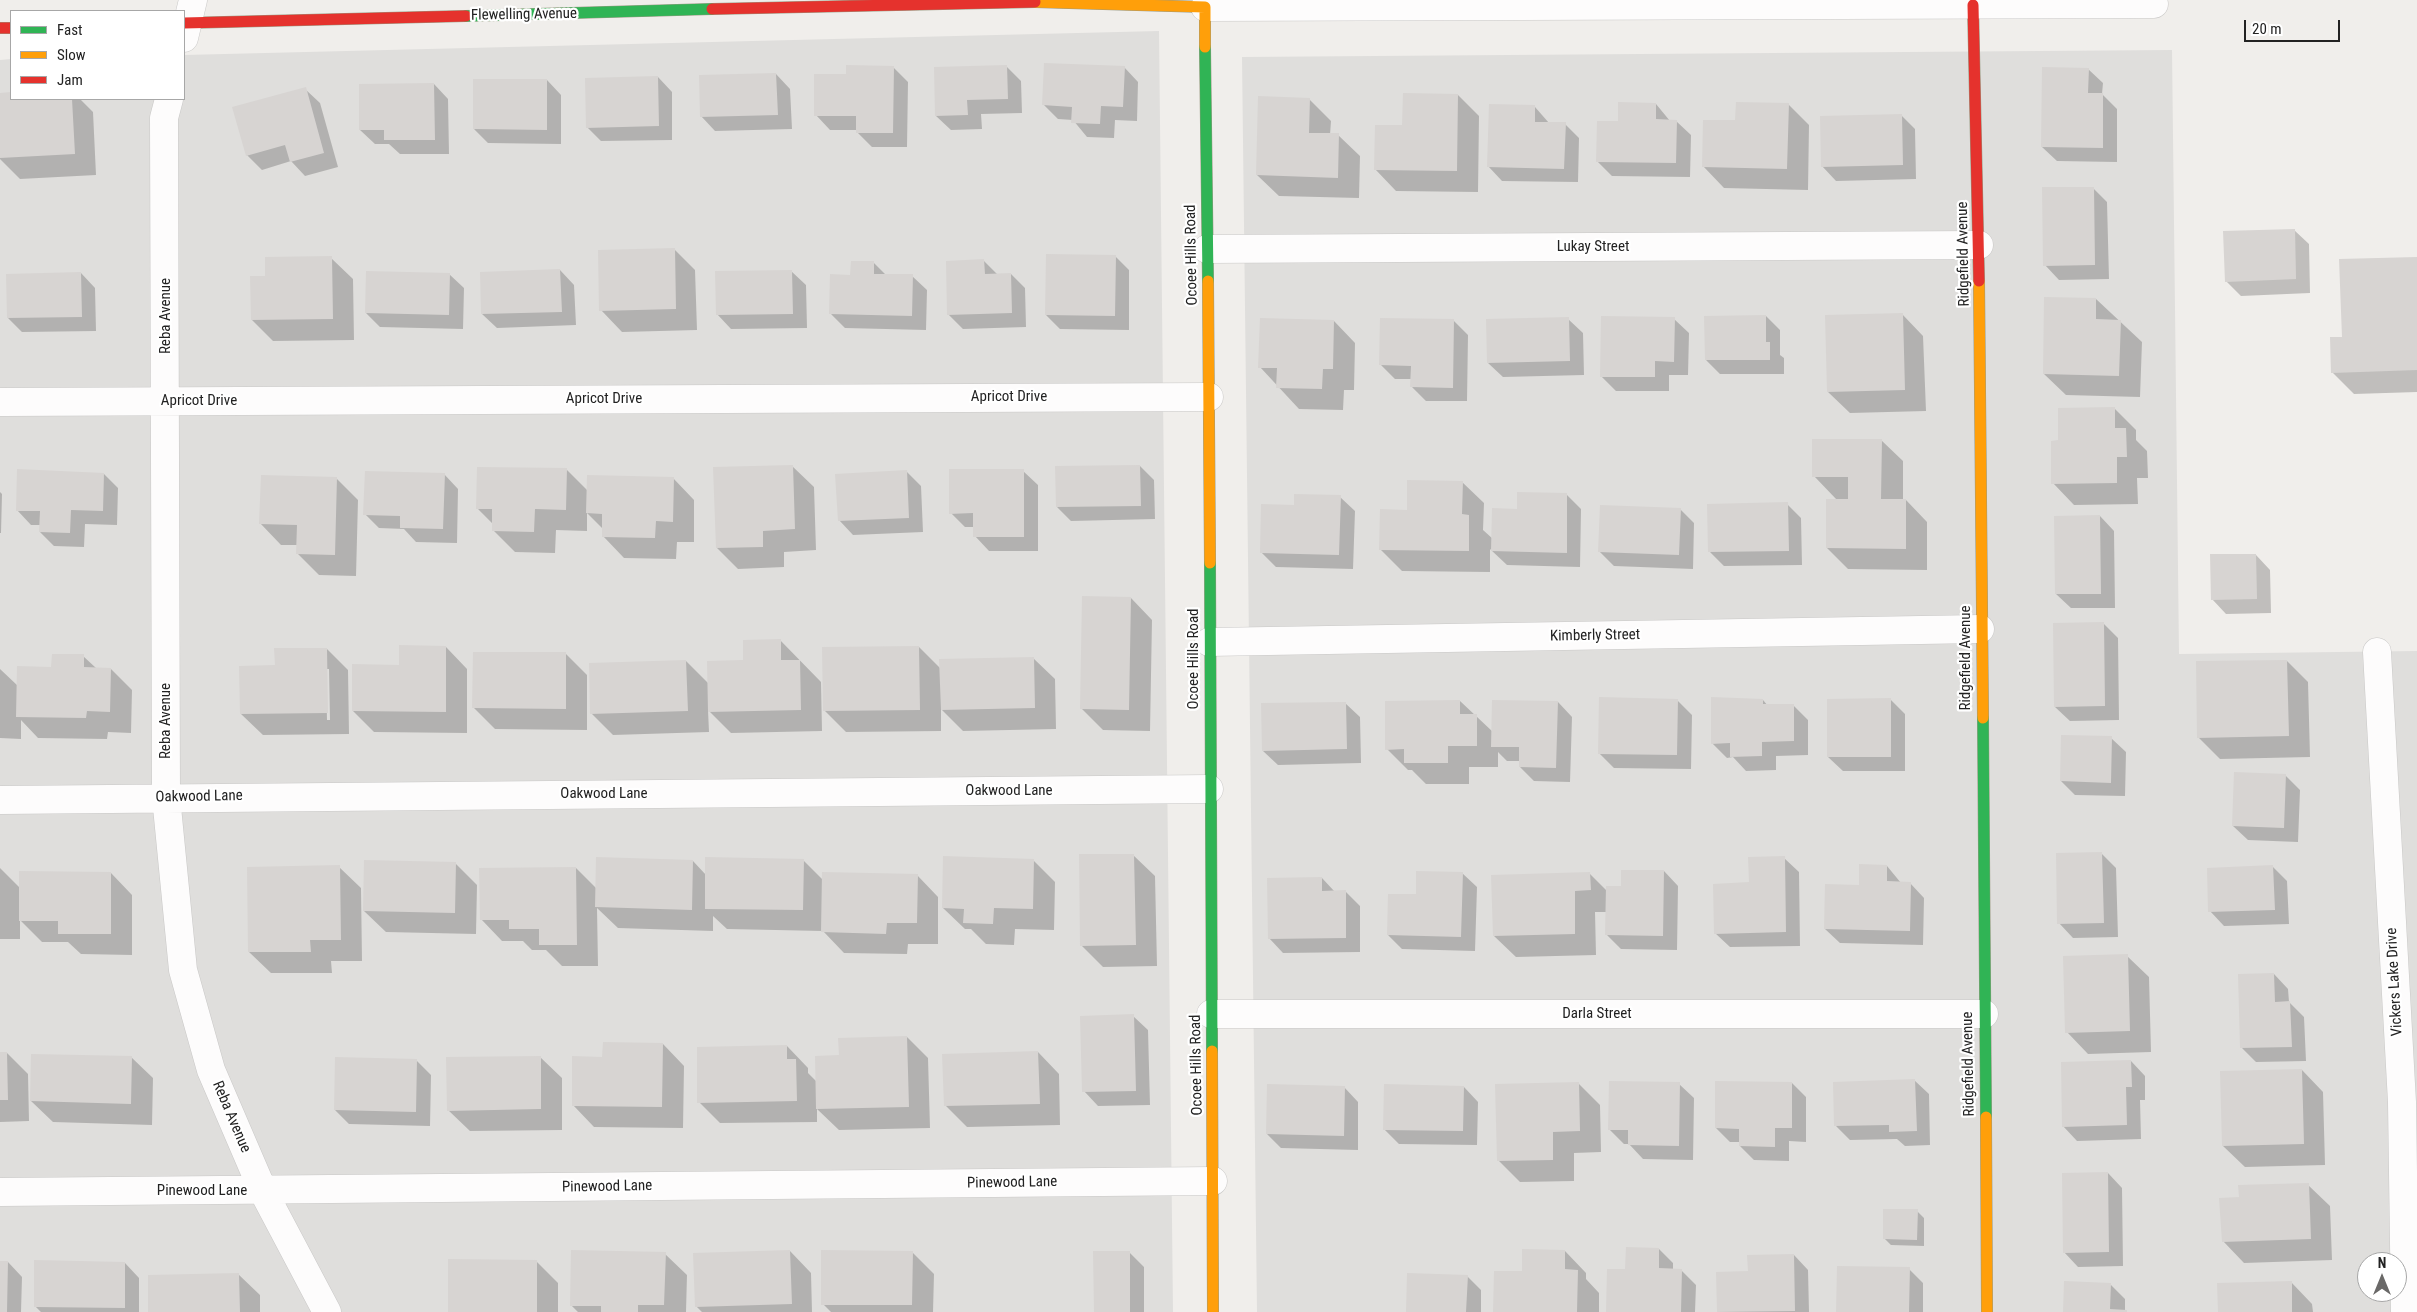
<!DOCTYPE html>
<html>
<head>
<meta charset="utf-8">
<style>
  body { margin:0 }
  #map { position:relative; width:2417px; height:1312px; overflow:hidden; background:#f0eeeb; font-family:"Roboto Condensed",sans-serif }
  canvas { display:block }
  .legend { position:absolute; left:10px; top:10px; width:175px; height:90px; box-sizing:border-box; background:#fff; border:1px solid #a7a7a7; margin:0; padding:6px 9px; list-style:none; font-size:15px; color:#222 }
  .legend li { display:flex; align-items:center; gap:10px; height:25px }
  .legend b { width:25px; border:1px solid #a7a7a7 }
  .north { position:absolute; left:2357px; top:1252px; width:50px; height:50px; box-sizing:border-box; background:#fff; border:1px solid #a7a7a7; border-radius:50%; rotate:0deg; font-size:14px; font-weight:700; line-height:20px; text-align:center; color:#222 }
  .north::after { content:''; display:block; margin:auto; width:18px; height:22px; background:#6a6968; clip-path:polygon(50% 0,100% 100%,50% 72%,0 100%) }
  .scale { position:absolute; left:2244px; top:20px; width:96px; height:22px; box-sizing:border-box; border:2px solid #222; border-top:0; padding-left:6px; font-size:15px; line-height:18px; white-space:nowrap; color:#222; -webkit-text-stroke:4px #fff; paint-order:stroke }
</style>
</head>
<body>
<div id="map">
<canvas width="2417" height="1312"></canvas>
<ul class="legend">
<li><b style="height:6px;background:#30b455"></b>Fast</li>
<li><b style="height:6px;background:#ff9f0a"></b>Slow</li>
<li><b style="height:6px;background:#e5322d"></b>Jam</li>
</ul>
<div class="north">N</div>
<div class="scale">20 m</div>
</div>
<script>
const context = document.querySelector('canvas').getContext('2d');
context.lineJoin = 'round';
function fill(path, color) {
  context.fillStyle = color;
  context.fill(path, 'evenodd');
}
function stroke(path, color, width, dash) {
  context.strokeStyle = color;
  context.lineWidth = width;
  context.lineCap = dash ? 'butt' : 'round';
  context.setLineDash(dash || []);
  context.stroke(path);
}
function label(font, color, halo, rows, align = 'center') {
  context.font = font + ' "Roboto Condensed",sans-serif';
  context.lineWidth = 4.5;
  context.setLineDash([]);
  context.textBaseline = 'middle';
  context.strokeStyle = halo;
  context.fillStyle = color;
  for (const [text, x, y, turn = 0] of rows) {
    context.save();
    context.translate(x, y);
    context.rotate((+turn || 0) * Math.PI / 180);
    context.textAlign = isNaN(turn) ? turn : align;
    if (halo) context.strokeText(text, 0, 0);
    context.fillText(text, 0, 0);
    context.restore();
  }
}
fill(new Path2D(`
  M1159,31L1173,1312H0V60L11,59V99H184V55Z
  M2172,50L2179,654L2417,651V1312H1257L1242,57ZM2367,1262H2397V1292H2367Z`), '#dfdedc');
fill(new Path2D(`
  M1006,66L1021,81L1022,113L981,114L982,129L951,130L936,116Z
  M893,67L908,82L907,147H872L857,132V130H830L816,115L847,76Z
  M1124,67L1138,82L1137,121L1115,120L1114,138L1087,137L1073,120L1058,119L1044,105Z
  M2088,69L2103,83L2102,94L2117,109V162L2057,161L2042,147Z
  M776,74L790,89L792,129L715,131L701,116Z
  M658,77L672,92V140L601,141L587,127Z
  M547,80L561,95V144L488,143L474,129Z
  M434,84L448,99L449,154H400L389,144H375L360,130Z
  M305,89L320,103L338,167L305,176L291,161L262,170L247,155Z
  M11,93V99H80L93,112L96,175L20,179L0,159V94Z
  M1458,95L1479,116L1478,192L1396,191L1375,169L1404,127Z
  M1309,99L1331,121L1330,135H1338L1360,156L1359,198L1279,196L1257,175Z
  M1656,104L1670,121H1676L1691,135L1690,177L1612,176L1597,161L1619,123Z
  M1788,104L1809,125L1808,190L1724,188L1703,166L1737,121Z
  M1535,107L1549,123L1565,124L1579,138L1578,182L1502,181L1488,166Z
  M1901,115L1915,129L1916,179L1836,181L1822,166Z
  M2093,188L2107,202L2109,279L2059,280L2045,265Z
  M2294,230L2309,244L2310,293L2241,296L2226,281Z
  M674,249L695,270L697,330L622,332L601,310Z
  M1115,256L1129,270V330L1060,329L1046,315Z
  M331,258L353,279L354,340L273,341L252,320L267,277Z
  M2417,258V392L2354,394L2332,372L2344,338Z
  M984,261L998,275L1011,274L1025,288L1026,327L963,329L948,314Z
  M873,262L886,275L912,276L927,290L926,330L845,328L831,314L852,276Z
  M560,270L574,285L576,325L497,328L482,314Z
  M791,271L806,285L807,328L731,329L717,314Z
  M81,273L95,288L96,331L22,332L8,318Z
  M449,274L464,288L463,329L380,327L366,313Z
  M2096,299L2142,342L2140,397L2066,395L2044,374Z
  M1902,314L1923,336L1926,411L1850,413L1828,392Z
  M1766,316L1780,330V355L1784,358V374H1720L1706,360Z
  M1568,319L1583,333L1584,375L1503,377L1488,363Z
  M1674,319L1689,333L1688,375H1669V391H1616L1601,376Z
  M1453,320L1468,335L1467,401H1426L1412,387V379H1395L1381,365Z
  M1334,321L1355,343L1354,390H1344L1343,410L1299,409L1260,367Z
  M2114,408L2136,430V440L2147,451L2148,478H2137L2138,504L2074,505L2053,483L2060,441Z
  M1881,440L1903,461V500H1906L1927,522V570L1848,569L1827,548L1837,500L1814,476Z
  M792,466L814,487L816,550L784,552V567L738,569L717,548Z
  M1140,466L1154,480L1155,519L1071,521L1057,507Z
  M567,470L588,491L673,478L694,500V542H677L676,559L624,558L603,536V529L587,513V531L556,530L555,553L515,552L493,530V524L478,509Z
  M1023,471L1038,485V551H989L975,536V527H965L951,513Z
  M907,472L921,486L923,532L853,535L839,520Z
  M104,474L118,488L117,525L85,524L84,547L54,546L40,532V525H31L17,510Z
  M444,474L458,489L457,543L416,542L404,529L379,528L365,514Z
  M337,479L358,500L356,576L319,575L297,553V545H281L260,523Z
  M1462,482L1484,503L1483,530L1493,539L1518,510L1567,495L1581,509L1580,567L1507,565L1490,549V572L1402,571L1380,549L1408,511Z
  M0,492L2,494L1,533H0Z
  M1340,497L1355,511L1353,569L1276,567L1261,552L1295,506Z
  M1787,504L1801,518L1802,565L1724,566L1710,552Z
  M1680,509L1694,523L1693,569L1614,566L1599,551Z
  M2100,516L2114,531L2115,608H2071L2056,594Z
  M2256,555L2270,570L2271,613L2226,614L2212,599Z
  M1131,598L1152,620L1150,731L1103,730L1082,709Z
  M2103,623L2118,638L2119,720L2070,721L2055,707Z
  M780,640L821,682L822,731L731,733L708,710L709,732L613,735L591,713L686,661L709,684Z
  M446,647L467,669V733L374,732L353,711L400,666Z
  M919,647L941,669L1033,658L1055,679L1056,729L963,731L941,709V731L846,732L824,710Z
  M327,649L348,670L349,734L263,735L241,714L276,666ZM326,669H329L330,720H327Z
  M566,654L587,675V730L495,729L474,708Z
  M83,656L96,668L111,669L132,690L131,733L108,732L107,739L38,738L21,720V739L0,738V669L18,686Z
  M2287,661L2308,682L2310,757L2220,759L2198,737Z
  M1890,699L1905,714V771H1843L1828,757Z
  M1677,700L1692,715L1691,769L1614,768L1599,753Z
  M1763,700L1768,706L1793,705L1808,720V755L1776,756V770L1746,771L1733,757L1727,758L1712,743Z
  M1460,701L1493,732L1558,702L1572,717L1570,782L1534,781L1520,767V761H1507L1498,752V767H1469V784H1426L1412,770H1408L1387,749Z
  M1345,703L1360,717L1361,763L1278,765L1263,751Z
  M2111,738L2126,752L2125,796L2075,795L2061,781Z
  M2285,775L2300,790L2298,842L2248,840L2233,826Z
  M2101,853L2116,868L2118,937L2073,938L2059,923Z
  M1133,855L1155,876L1157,966L1103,967L1082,946Z
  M1784,858L1799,872L1800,946L1730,947L1715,933Z
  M803,860L823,880L917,875L938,897V944H908L907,954L844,953L823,931L727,929L713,916V931L618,928L597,908L598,966H562L546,950H532L523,941H502L481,919L576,868L597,889L693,861L706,875Z
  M1033,860L1055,882L1054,930L1015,929L1014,945L986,944L971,929H965L943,908Z
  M456,864L477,885L476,934L386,932L364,911Z
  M1887,866L1901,883H1910L1924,898L1923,945L1840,943L1825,929L1860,886Z
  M339,867L361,888L362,961H331L332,973H271L249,952Z
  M2273,867L2287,881L2289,924L2224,926L2210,911Z
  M0,868L21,889L111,873L132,895V955L81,954L68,942H42L20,920V939H0Z
  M1664,871L1678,886L1677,950L1621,949L1607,935V912H1595L1596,955L1516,957L1494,936L1590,874L1607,891Z
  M1462,873L1477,887L1475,951L1402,949L1388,935L1417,895Z
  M1322,878L1335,892H1346L1360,906V952L1283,953L1269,938Z
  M2127,956L2149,977L2151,1052L2088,1054L2067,1032Z
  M2274,974L2288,989L2289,1002L2304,1017L2306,1061L2256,1062L2242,1048Z
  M1133,1016L1148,1030L1150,1105L1098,1106L1084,1091Z
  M907,1037L928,1058L930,1128L839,1130L817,1109V1122L720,1123L699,1102L787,1046L808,1068V1073L817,1082L840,1056Z
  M663,1044L684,1066L683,1128L594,1127L573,1105L603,1058Z
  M1038,1052L1059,1074L1060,1125L967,1127L945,1105Z
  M0,1053H7L28,1074L29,1121L0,1122Z
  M131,1057L153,1078L152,1125L53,1122L31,1101Z
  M540,1057L562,1078V1130L470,1131L448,1110Z
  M417,1061L431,1075L430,1126L349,1124L335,1110Z
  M2131,1061L2145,1076V1100H2140L2141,1139L2077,1141L2063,1126Z
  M2302,1070L2323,1092L2325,1165L2245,1167L2223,1146Z
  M1914,1080L1929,1094L1930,1145L1905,1146L1897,1139L1850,1140L1836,1126Z
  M1792,1083L1806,1097V1142L1789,1141V1161L1754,1160L1740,1146V1142H1730L1716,1128Z
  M1579,1084L1600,1105L1601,1152L1574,1153V1181L1520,1182L1498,1160Z
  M1679,1084L1694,1098L1693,1160L1643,1159L1629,1144H1624L1609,1129Z
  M1344,1087L1358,1102V1150L1281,1148L1267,1134Z
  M1464,1087L1478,1102L1477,1145L1399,1144L1384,1129Z
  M2108,1173L2122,1188L2123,1266L2078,1267L2064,1252Z
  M2308,1185L2330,1206L2332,1260L2244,1263L2223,1241L2240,1198Z
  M1917,1211L1924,1218V1246L1891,1245L1884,1238Z
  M1659,1249L1673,1263V1270H1681L1696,1285L1695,1312H1608L1626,1271Z
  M790,1251L811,1273L812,1312H702L696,1306Z
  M1565,1251L1586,1273V1279L1599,1293V1312H1495L1523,1272Z
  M912,1252L934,1274L933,1312H831L823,1304Z
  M1129,1252L1144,1267V1312H1095Z
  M665,1254L687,1275L686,1312H578L571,1305Z
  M1794,1255L1808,1270L1809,1312H1718L1717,1273L1749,1272Z
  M0,1262H8L22,1277L21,1312H0Z
  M537,1262L558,1283V1312H449Z
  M125,1263L139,1278V1312H41L35,1306Z
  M1909,1269L1923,1283V1312H1838Z
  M238,1274L260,1295V1312H149Z
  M1467,1276L1481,1290V1312H1407Z
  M2291,1282L2312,1304L2313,1312H2219Z
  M2111,1285L2125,1299V1311L2127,1312H2065Z`), '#0003');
fill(new Path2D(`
  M1044,63L1125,66L1123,107L1101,106L1100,124L1071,123L1072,107L1042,105Z
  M846,65L894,66L893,133H856V116H814V74H846Z
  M1007,65L1008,99L967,100L968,115L935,116L934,67Z
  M2042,67L2089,68L2088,93H2103V148L2041,147Z
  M776,73L778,115L700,117L699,75Z
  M658,76L659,126L586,128L585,78Z
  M473,79H547V130L473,129Z
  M434,83L435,140H384V130H359V84Z
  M306,87L324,153L290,162L285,145L246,156L232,107Z
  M11,92V99H72L75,154L0,158V93Z
  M1403,93L1458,94L1457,171L1374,170L1375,125H1402Z
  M1258,96L1310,98L1309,133H1339L1338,178L1256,175Z
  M1618,102L1656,103V119L1677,120L1676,163L1596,162L1597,121H1618Z
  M1736,102L1789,103L1787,169L1702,167L1703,120H1735Z
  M1489,104L1535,105V122H1566L1564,169L1487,167Z
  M1902,114L1903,165L1821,167L1820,116Z
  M2042,187H2094L2095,265L2043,266Z
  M2295,229L2296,279L2225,282L2223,231Z
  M675,248L676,309L599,311L598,250Z
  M1046,254L1116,255L1115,316L1045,315Z
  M332,256L333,319L251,320L250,276H265V257Z
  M2417,257V370L2331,373L2330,337H2342L2339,259Z
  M984,259L985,274L1011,273L1012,313L947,315L946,261Z
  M851,261H874V274H913L912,316L829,314L830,274L850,275Z
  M560,269L562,312L481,314L480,272Z
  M792,270L793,314L716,315L715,271Z
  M366,271L450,273L449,315L365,313Z
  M81,272L82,317L7,318L6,274Z
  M2044,297L2096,298V319L2121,320L2119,376L2043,374Z
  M1903,313L1905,390L1827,392L1825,315Z
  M1766,315V342H1770V360H1705L1704,316Z
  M1601,316L1675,317L1674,362L1655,361V377H1600Z
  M1569,317L1570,361L1487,363L1486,319Z
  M1260,318L1334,320L1333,369H1323L1322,389L1276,388L1277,368H1258Z
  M1380,318L1454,319L1453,388L1410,387L1411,366L1379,365Z
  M2115,407V428H2126L2127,457H2117V483L2051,484V441L2058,440V408Z
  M1812,439H1882L1881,499H1906V549L1826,548V499H1848V477H1812Z
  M793,465L795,529L763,531V547L716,548L713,467Z
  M1140,465L1141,506L1056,507L1055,466Z
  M477,467L567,468L566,510L535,509L534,532L492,531V509H476Z
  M17,469L104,473L103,511L71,510L70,533L39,532L40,511H16Z
  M949,469H1024V537H973V513L949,514Z
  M907,470L909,518L838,521L835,474Z
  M365,471L445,473L443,529L400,528V516L363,515Z
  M261,475L337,477L335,555L296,554L297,525L259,524Z
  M587,475L674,477L673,522L656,521L655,538L602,537V514L586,513Z
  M1407,480L1463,481L1462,514L1469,515V551L1379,550L1380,509L1407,510Z
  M1517,492L1567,493V553L1491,551L1492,508L1517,509Z
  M1294,494L1341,495L1339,555L1260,553L1261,504L1294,505Z
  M1788,502L1789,551L1708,552L1707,504Z
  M1600,505L1681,508L1679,555L1598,552Z
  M2100,515L2101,594H2055L2054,516Z
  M2210,554H2256L2257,599L2211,600Z
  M1082,596L1131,597L1129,710L1080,709Z
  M2104,622L2105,706L2054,707L2053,623Z
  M781,639V660H800L801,710L708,712L707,661L743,660V640Z
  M399,645L446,646V712L352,711V664L399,665Z
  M919,646L920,710L823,711L822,647Z
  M274,648H327L328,713L240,714L239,666L275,665Z
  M473,652H566V709L472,708Z
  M52,654H84V667L111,668L110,712L87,711L86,718L16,717L17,666L51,667Z
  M1034,657L1035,708L941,710L939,659Z
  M686,660L688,711L590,714L589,663Z
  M2287,660L2289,736L2197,738L2196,661Z
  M1599,697L1678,699L1677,755L1598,754Z
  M1711,697L1763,699V704H1794V741L1762,742V756L1730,757V743L1711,744Z
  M1891,698V757H1827V699Z
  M1460,700V714H1477V746H1448V763H1404V749L1385,750V701Z
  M1492,700L1558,701L1556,768L1519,767V747H1491Z
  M1346,702L1347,749L1262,751L1261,703Z
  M2061,735L2112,736L2111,783L2060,781Z
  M2234,772L2286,774L2284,828L2232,826Z
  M2102,852L2104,923L2057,924L2056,853Z
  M1079,854H1134L1136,945L1080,946Z
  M943,856L1034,859L1033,909L994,908L993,924L963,923L964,909L942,908Z
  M1785,856L1786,932L1714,934L1713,884L1749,882L1748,857Z
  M596,857L693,860L692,910L595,907Z
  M705,857L804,859L803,910L705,909Z
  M364,860L456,862L455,913L363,911Z
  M1859,864L1887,865V881L1911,882L1910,931L1824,929L1825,884L1859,885Z
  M340,865L341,940H310L311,952H248L247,867Z
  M2273,865L2275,910L2208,912L2207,868Z
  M576,867L577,945H539V929H509V920H480L479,868Z
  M1621,870H1664L1663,936L1605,935L1606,886H1621Z
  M19,871L111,872V934H58V921H19Z
  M1416,871L1463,872L1461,937L1387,935L1388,894H1416Z
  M822,872L918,874L917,923H887L886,934L821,932Z
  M1590,872L1591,890L1575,891V934L1493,936L1491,875Z
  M1322,877V891L1346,890V938L1268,939L1267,878Z
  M2128,954L2130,1031L2065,1033L2063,956Z
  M2274,973L2275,1002L2290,1001L2292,1047L2240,1048L2238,974Z
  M1134,1014L1136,1091L1082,1092L1080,1016Z
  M907,1036L909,1107L816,1109L815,1056L839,1055L838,1038Z
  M603,1042L663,1043L662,1107L572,1106V1056L602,1057Z
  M787,1045V1059H796L797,1101L697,1103V1047Z
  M1038,1051L1040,1104L944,1106L942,1054Z
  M0,1052H7L8,1100H0Z
  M31,1054L132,1056L131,1104L30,1101Z
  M541,1056V1109L447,1111L446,1057Z
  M335,1057L417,1059L416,1112L334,1110Z
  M2131,1060L2132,1087H2126L2127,1125L2062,1127L2061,1062Z
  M2302,1069L2304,1144L2222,1146L2220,1071Z
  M1915,1079L1917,1131L1889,1132V1125L1834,1126L1833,1082Z
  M1609,1081L1680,1082L1679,1146L1628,1145V1130H1608Z
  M1715,1081L1792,1082V1128H1775V1147L1739,1146V1129L1715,1128Z
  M1579,1082L1580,1131L1553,1132V1160L1497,1161L1495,1084Z
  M1267,1084L1345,1086L1344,1136L1266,1134Z
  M1384,1084L1464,1086L1463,1131L1383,1130Z
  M2108,1172L2109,1252L2063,1253L2062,1173Z
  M2309,1183L2311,1239L2222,1242L2219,1198L2239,1197L2238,1185Z
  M1883,1209H1918L1917,1240L1883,1239Z
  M1626,1247L1659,1248V1268L1682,1269L1681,1312H1606L1607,1269H1625Z
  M1522,1249L1565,1250V1269L1578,1270L1577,1312H1493L1494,1271H1522Z
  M571,1250L666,1252L664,1305H638V1312H601V1306H570Z
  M790,1250L792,1304L695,1307L693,1253Z
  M821,1250L913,1251L912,1305H821Z
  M1093,1251H1130V1312H1094Z
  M1794,1254L1795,1311L1717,1312L1716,1272L1748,1271L1747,1255Z
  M448,1259L537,1260V1312H448Z
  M34,1260L125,1262V1308L34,1307Z
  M0,1261H8L7,1312H0Z
  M1837,1266L1910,1267L1909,1312H1836Z
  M239,1273L240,1312H148V1275Z
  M1407,1273L1468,1275L1466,1312H1406Z
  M2064,1281L2111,1283L2110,1309L2127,1310V1312H2063Z
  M2292,1281V1312H2218L2217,1283Z`), '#d7d4d2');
const street = new Path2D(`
  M1205,7L2154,4
  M184,38L193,0
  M169,99L164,118L166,797L183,970L211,1070L263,1191L327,1312
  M1207,249L1979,245
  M0,402L1209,397
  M1209,642L1980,629
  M2377,652L2402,1102L2405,1312
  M0,800L1209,789
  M1211,1014H1984
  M0,1192L1213,1181`);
const fast = new Path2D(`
  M466,16L712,9
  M1205,47L1208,281
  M1210,563L1212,1051
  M1983,718L1986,1117`);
const slow = new Path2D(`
  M1035,2L1205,7V47
  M1208,281L1210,563
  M1979,281L1983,718
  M1212,1051L1213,1312
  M1986,1117L1987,1312`);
const jam = new Path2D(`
  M1973,5L1979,281
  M712,9L1035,2
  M184,23L466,16
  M0,28H11`);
stroke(street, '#c9c8c7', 29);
stroke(fast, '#999a82', 12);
stroke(slow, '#999a82', 12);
stroke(jam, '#999a82', 12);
stroke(street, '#fdfcfc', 28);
stroke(fast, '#30b455', 11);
stroke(slow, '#ff9f0a', 11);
stroke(jam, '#e5322d', 11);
label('15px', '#222', '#fff', [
  ["Flewelling Avenue",524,15,-1],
  ["Lukay Street",1593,247],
  ["Ridgefield Avenue",1964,254,-91],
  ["Ocoee Hills Road",1192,255,-91],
  ["Reba Avenue",166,316,-90],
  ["Apricot Drive",1009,397],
  ["Apricot Drive",604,399],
  ["Apricot Drive",199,401],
  ["Kimberly Street",1595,636,-1],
  ["Ridgefield Avenue",1966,658,-90],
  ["Ocoee Hills Road",1194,659,-90],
  ["Reba Avenue",166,721,-90],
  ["Oakwood Lane",1009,791],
  ["Oakwood Lane",604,794],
  ["Oakwood Lane",199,797,-1],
  ["Vickers Lake Drive",2395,982,-93],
  ["Darla Street",1597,1014],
  ["Ridgefield Avenue",1969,1064,-91],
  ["Ocoee Hills Road",1197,1065,-91],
  ["Reba Avenue",231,1117,67],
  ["Pinewood Lane",1012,1183,-1],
  ["Pinewood Lane",607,1187,-1],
  ["Pinewood Lane",202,1191]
]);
</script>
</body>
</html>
